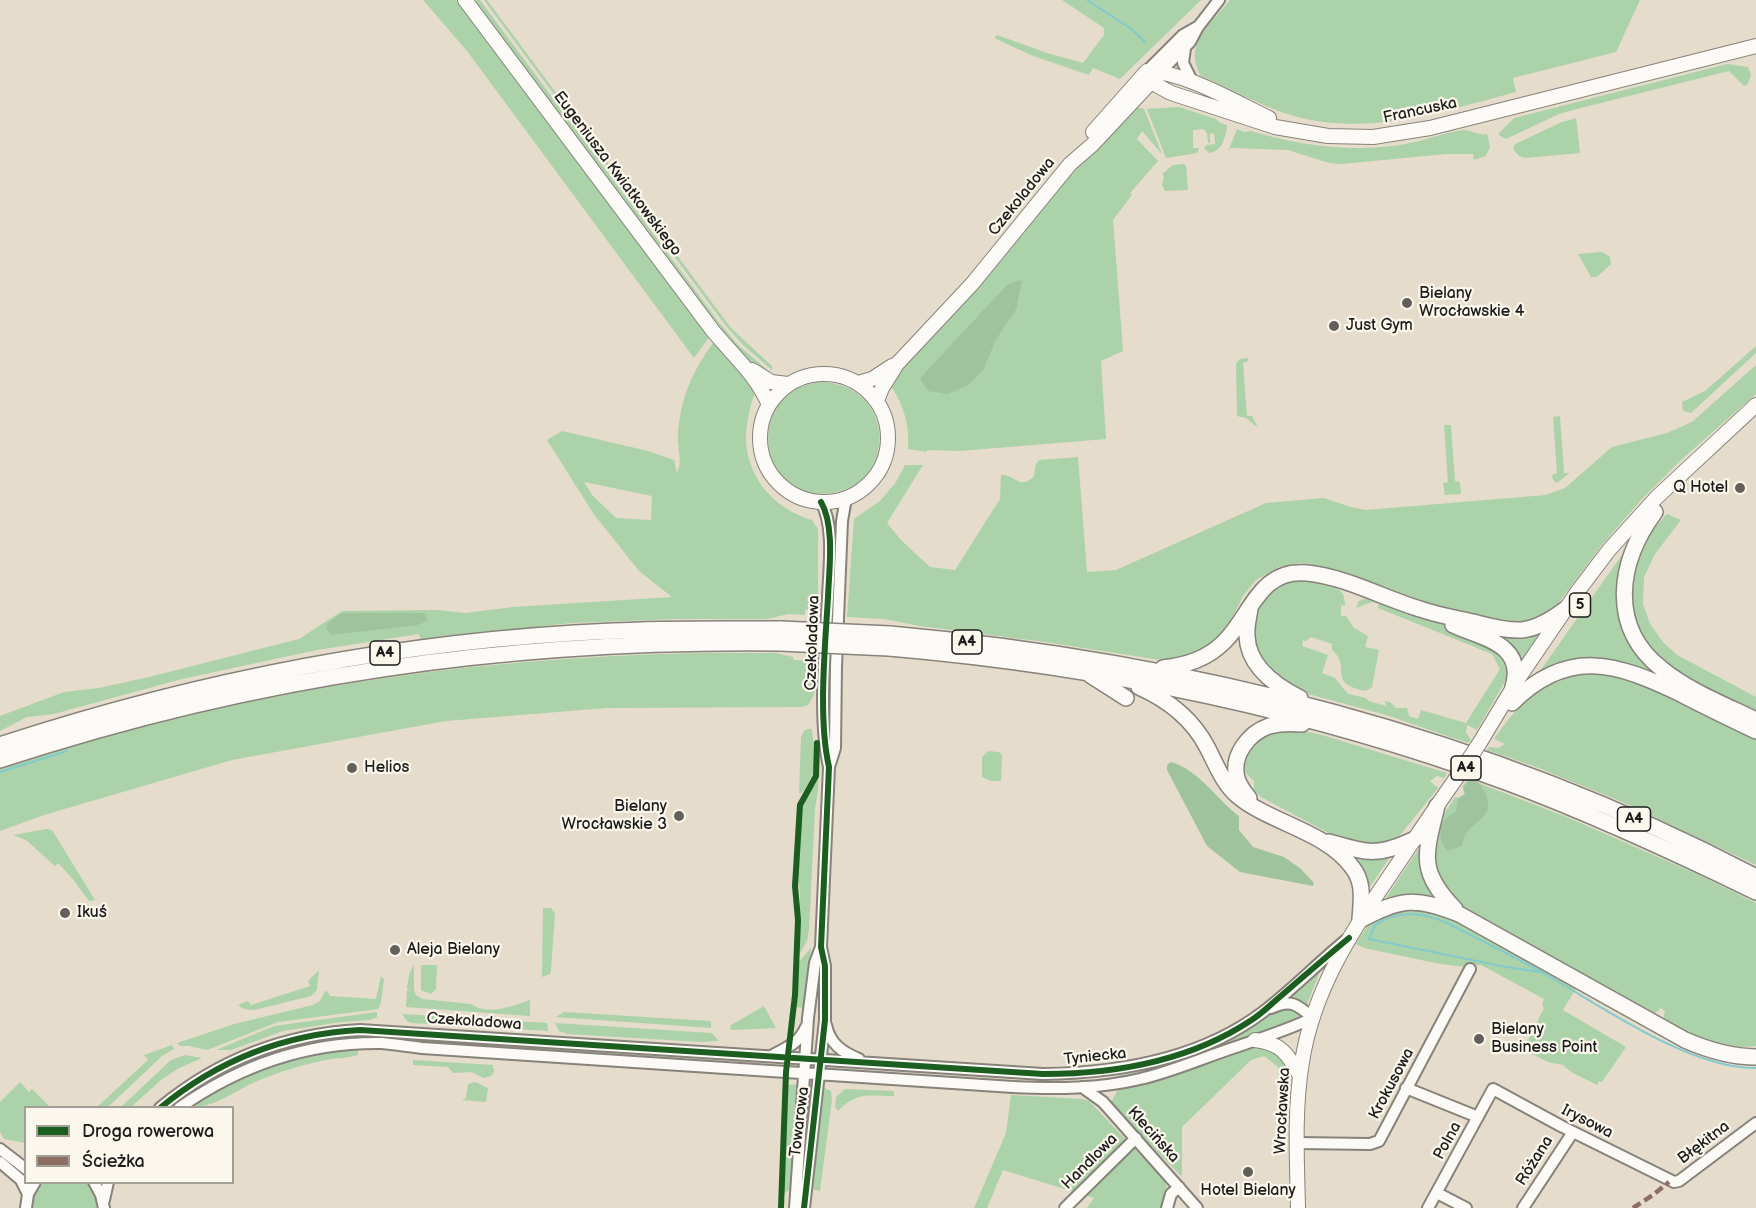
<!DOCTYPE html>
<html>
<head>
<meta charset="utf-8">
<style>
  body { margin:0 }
  #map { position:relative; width:1756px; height:1208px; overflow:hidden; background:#e6dccc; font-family:"Balsamiq Sans",sans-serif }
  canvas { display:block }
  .legend { position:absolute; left:24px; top:1106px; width:210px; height:78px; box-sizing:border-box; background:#fbf7ec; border:2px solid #a29f99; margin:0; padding:8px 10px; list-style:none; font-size:18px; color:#1c1c1c }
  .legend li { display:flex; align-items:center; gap:12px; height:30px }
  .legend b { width:30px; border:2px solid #a29f99 }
</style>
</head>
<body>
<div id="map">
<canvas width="1756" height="1208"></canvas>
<ul class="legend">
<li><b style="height:8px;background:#1b5e20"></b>Droga rowerowa</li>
<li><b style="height:8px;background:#8d6e63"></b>Ścieżka</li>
</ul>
</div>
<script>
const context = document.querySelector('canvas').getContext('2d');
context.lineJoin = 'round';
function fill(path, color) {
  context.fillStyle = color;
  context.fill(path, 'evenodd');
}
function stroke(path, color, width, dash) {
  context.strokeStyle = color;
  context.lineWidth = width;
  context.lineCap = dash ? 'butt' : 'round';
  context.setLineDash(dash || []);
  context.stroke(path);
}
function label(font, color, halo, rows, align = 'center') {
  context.font = font + ' "Balsamiq Sans",sans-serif';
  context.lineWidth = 4.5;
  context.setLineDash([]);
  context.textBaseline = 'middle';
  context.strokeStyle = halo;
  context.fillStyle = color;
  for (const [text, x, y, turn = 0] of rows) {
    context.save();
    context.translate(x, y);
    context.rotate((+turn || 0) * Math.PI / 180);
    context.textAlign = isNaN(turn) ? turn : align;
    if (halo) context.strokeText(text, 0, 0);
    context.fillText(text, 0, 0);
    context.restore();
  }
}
fill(new Path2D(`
  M423,0H456L471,19L710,336L694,358L467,51Z
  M476,0H480L718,321L738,345L770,372L766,376L747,360L718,330L478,5Z
  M484,0H487L731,328L772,366V370L744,346L726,326Z
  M1062,0H1201L1120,79L1093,68L1089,75L1033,56L994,38L997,35L1047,53L1083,63L1104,35V28Z
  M1230,0H1640L1616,52L1513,78L1516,92C1443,111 1369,137 1294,116C1262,107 1231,89 1201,76C1182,45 1211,24 1230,0Z
  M1727,64L1748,67L1751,75L1748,84L1744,86L1729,71L1577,109L1559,114L1506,139L1499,135V133L1514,118Z
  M1137,107L1144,109L1162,154L1142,131L1137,139L1158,161L1130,193L1132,195L1113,220L1123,351L1101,361L1106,439L960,451L927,450V452L908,449C910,423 903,404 889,383L1050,196ZM1016,310L996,340L984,369L970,384L920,378L982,314Z
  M1179,107L1216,119L1220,123L1227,125C1226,137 1222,152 1209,153L1204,148L1207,145L1215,144L1214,133L1210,134V143H1208L1207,133L1203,129L1193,130V148H1199L1197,153L1166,158L1147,109Z
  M1576,118L1580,153L1525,158L1519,156L1513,149L1515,144L1562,122Z
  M1237,129L1244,132L1251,131C1301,146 1353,153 1406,144C1423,141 1449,131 1464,130C1472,130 1478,136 1487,134L1490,147L1486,156L1474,160L1473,154H1446L1342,164L1329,163L1288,150L1231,148L1228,152Z
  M1184,164L1186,166L1188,190L1165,191L1162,185L1164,176L1162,174L1173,165Z
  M1602,252L1610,257L1611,264L1597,277H1591L1578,254Z
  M716,342L756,392C751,400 750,409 748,419C738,465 767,507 812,520L818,529V606H814L813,612L805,609V615L788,614L767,619H675L572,623L420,639L419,634L317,650L182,679L54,714L27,717L0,731V716L64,692L99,688L149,677L299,639L342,611L437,610L465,613L513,607L672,597L639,571L593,513L547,440L562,431L648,451L674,460L677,473C683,461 677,448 678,435C680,399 692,372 713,343ZM584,482L652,496L651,520L616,518L593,496Z
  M1756,346V353L1691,413L1683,411L1682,402L1705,391Z
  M1248,358V361L1243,363L1247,416H1252L1258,428L1246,418L1237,416L1236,364L1240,359Z
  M1756,365V394L1682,459L1642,499L1601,546L1554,609L1546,616L1519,625L1441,608L1324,567L1300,563L1278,567L1256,580L1243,596L1225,632L1202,652L1167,661L1045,642L920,626L884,619L847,617L854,519L880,501L896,482L905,465H923L887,523L901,540L930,567L955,570L1000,499L1001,475C1015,474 1020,491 1034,476L1036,464L1039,460L1078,457L1087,572L1116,570L1266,503L1324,498L1351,507L1366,510L1546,495L1565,488L1612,447L1667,433L1692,422Z
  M817,382C894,380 901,482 832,493C760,504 741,396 817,382Z
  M1560,416L1564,473H1569L1557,483L1553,480L1552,475L1557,473L1553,417Z
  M1444,425H1451L1455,481L1460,482L1461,494L1445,495L1443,483L1448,482Z
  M1667,514L1681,520L1655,554L1644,577L1643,604L1650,624L1663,642L1677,655L1756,697V714L1702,687L1660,660L1637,631L1629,594L1639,551L1650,533Z
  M1624,552L1628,554L1622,614L1671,681L1628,668L1535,678Z
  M1295,580L1320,582V584C1336,589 1345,587 1345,606L1341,605V616H1346L1354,628L1368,636L1365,647L1379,650L1372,687L1366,691C1325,683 1353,668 1332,650V644L1311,637L1306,641L1303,640L1302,646L1328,655L1322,673L1335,678L1348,694L1366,698L1369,701L1386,706L1385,701L1390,702L1396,708H1407L1409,716L1418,719L1421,710L1466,723L1500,669L1492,654L1378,608L1379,604L1372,602L1356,608L1359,601L1370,597L1437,620L1495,645L1511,671L1477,730L1467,725L1466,733L1471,740L1468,743L1386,715L1308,694L1293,688L1262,667L1250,639L1259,602L1274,588Z
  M1544,628L1520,665L1482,630Z
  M700,653H776L793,657V660L816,661L814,695L808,705L802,707L607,708L446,721L232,760L44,815L0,831V769C230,692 458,658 700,653Z
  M1596,671L1634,679L1756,738V865L1620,801L1536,767L1487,750L1489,747L1498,748L1505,744L1494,739C1512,714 1533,686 1563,676C1574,673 1586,673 1596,671Z
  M808,729H812C812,736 814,742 815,748C818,765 811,780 802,793H799L801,737L804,731Z
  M1299,730L1322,735L1447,773L1444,778L1437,776L1430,781L1438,788L1397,839L1377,847L1338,838L1261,797L1254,790V781L1245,772C1242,737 1270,731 1299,730Z
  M988,751L999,752L1002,755L1001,781H991L982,777V757Z
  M819,762L818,790L815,809L809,930L807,941L799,955L800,892L798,880L802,803L815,784L818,776Z
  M1468,779L1569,818L1699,875L1756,903V1046C1718,1051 1695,1037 1663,1021L1665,1011L1661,1008L1653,1015L1469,913L1452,901L1432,868L1438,824L1455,797L1460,798L1464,796L1465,790L1462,787Z
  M47,829L52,830L95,900L89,901L72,878L58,863L55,866L26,840L13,835Z
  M1422,844L1442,902L1384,901Z
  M1344,850L1392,854L1367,891Z
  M543,908H551L555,914L551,971L550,974L542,977Z
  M1396,908L1441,911L1577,987L1563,1010L1626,1047L1602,1082L1599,1081L1597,1085L1571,1072L1563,1065L1548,1062L1528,1052L1527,1042L1544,1008L1542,1004L1544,999L1481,965L1465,967L1440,964L1364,948L1356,944L1369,923Z
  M811,948L806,1008L795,1007L798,963Z
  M414,964V990L416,995L422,999L471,1004C487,1016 514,1006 530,1000V1016L406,1007L407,990H409L407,988L409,975Z
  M421,965H437L436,989L431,994L421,990Z
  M1322,966L1306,1007L1288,999V997Z
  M319,970L317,990L311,996L254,1010L244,1009L238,1005L248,1001L251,1005L310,986L308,981Z
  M381,976L384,979L381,1003L378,1009L278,1022L207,1050L189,1046H180L177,1043L234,1024L313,1005L320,1001L326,990L330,996L376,999Z
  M764,1006L776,1028L733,1030L730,1029L731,1025Z
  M1292,1007L1301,1014V1017L1297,1020L1159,1068L1118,1078L1117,1076L1145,1070L1192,1055L1273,1011Z
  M377,1012V1017L370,1020L341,1022L283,1031L231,1050H216L274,1026Z
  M564,1012L711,1021V1028L556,1017Z
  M402,1014L547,1023L548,1031L412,1023L407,1021Z
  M555,1023L712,1033L719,1041L701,1042L568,1034L559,1031Z
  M172,1045L174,1049L162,1056L108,1107H97L148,1060L144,1055Z
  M1258,1046C1297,1050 1285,1087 1280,1115L1278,1067L1264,1056L1251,1060L1182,1127V1177L1110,1104L1119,1088L1181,1072Z
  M358,1050V1055C349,1058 336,1058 326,1060C301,1065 278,1072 255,1082C239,1089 208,1111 191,1106C242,1073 296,1054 358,1050Z
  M185,1055L202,1058L179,1068L161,1080L131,1107H121L171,1060Z
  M413,1060L493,1065L494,1072L491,1076L484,1078L471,1072L453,1073L448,1067L413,1065Z
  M20,1082L29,1092L32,1089L50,1107L26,1108L25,1143L4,1139L0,1132V1102Z
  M475,1082L488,1088L486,1102L462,1100L466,1098L468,1084Z
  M799,1084L792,1187L784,1194L788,1085Z
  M822,1087L831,1091L832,1099L820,1191L811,1189Z
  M845,1089L894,1091V1096C867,1096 858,1091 838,1111L835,1107L836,1097Z
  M1011,1095L1082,1099L1089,1101L1165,1181L1167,1188L1162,1208H1087L1094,1198L1003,1170L987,1208H974L1006,1133Z
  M43,1182L87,1183L94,1191L98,1208H32L35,1193Z`), '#abd2a8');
fill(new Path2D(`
  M1022,280L1016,310L996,340L984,369L970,384L948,394L928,391L920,378L1008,284Z
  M342,613H424L428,621L417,625L332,635L327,631V624Z
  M1171,762C1199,770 1216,799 1239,816V830L1253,847L1284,857L1301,869L1314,883L1313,886L1240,872L1207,846L1167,770V765Z
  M1473,780C1481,783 1481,786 1485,793C1496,814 1478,819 1467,832C1464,836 1463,841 1461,846L1448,851C1435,838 1440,817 1456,812L1458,798L1465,794L1463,788L1469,781Z`), '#9ec39d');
stroke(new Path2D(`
  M1087,0L1130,28L1145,42
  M0,772L67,751
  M1541,972L1506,967L1369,939L1375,925C1399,910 1420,912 1445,922C1480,940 1516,957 1550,977C1606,1009 1691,1069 1756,1068`), '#82cace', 2);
const minor = new Path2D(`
  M1185,48L1183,63L1193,83
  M1149,75L1147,71L1183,35L1197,27
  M1157,75L1190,42L1198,27L1219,0
  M829,767L835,748L836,667L842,521L846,498
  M826,1025C830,1044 842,1052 859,1059
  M773,1055C788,1047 799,1043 806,1027
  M1082,1087L1103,1102L1197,1208
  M1406,1088L1478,1117
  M160,1108C218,1060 285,1034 360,1030L1043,1074C1119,1073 1201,1059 1263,1012C1292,990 1318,963 1346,940
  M179,1108C239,1066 307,1042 381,1043C394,1044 408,1046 422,1048L1013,1087C1056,1089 1098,1089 1140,1079C1170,1072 1198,1060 1227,1050C1256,1040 1285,1031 1313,1018C1297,1004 1291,999 1271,1008
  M1297,1143L1370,1144L1379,1141L1470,969
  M0,1149L26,1169
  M0,1162L21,1180L28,1194
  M94,1182L101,1195L104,1208
  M1437,1193L1466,1208
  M104,1200L108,1182
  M26,1208L28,1194L35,1182
  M795,1208L808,1018L815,963L821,947
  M804,1208L825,1020V966L821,947L829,767C818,718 825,649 828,597C829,570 835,526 821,502
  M1065,1208L1136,1138
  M1167,1208L1171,1194L1179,1187
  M1428,1208L1493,1089L1561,1126L1674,1182L1679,1181L1756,1123
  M1523,1208L1573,1132`);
const major = new Path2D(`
  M465,0L713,331C733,355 757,376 769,405
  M1093,132L1147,71C1185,72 1235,102 1269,118
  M752,370L771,382L788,384
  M760 438a64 64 0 1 1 128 0a64 64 0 1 1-128 0Z
  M858,383L872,379L892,366
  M877,401L882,388L897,364L972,284L1070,164L1092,145L1151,82L1171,93L1275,127L1328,136L1373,137L1430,128L1756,46
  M1479,744L1520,676L1578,591L1609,550L1657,497L1756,405
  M1255,1040C1281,1043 1288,1054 1300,1076
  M1298,1208C1297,1160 1294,1110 1302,1062C1313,991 1351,932 1391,874C1412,843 1433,811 1455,780`);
const highway = new Path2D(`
  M1655,512C1618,562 1608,627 1662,669C1689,691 1725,705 1756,720
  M1250,608C1249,617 1246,627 1247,636C1248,666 1276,686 1300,698
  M1453,625C1482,638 1526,644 1513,687
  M890,634C1190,661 1488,736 1756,877
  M889,648C1099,666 1307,709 1506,782C1592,814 1674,852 1756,892
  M1163,668C1187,665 1207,659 1224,642C1251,616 1259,568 1307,573C1346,577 1383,598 1420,609C1437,615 1455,618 1473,622C1489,626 1506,631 1522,630C1539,628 1554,618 1567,608
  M1090,675L1126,698
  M1139,687C1168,700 1192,718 1207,747C1216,764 1223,784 1239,797C1271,823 1327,832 1352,867C1365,883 1361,901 1360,920
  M1512,703C1568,647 1617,663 1681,694C1706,707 1731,719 1756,731
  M0,745C198,680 405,640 613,631C669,628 725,629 781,629
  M0,760C258,675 509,640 780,643
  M1249,798C1244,792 1239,785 1237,778C1231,755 1249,733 1269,726C1280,723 1292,723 1302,724
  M1437,806C1425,855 1418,871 1455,909
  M1329,842C1368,853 1377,857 1415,839
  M1360,920C1402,898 1415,897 1459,914L1685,1040C1708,1050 1731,1057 1756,1057`);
stroke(minor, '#87827a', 14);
stroke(major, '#87827a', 16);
stroke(highway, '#87827a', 18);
stroke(minor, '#fbfaf7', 10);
stroke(major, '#fbfaf7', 14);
stroke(highway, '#fbfaf7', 15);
const majorBridge = new Path2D(`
  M1455,780L1479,744`);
const highwayBridge = new Path2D(`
  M781,629L890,634
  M780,643L889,648`);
stroke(majorBridge, '#87827a', 16, []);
stroke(highwayBridge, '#87827a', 18, []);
stroke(majorBridge, '#fbfaf7', 14);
stroke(highwayBridge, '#fbfaf7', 15);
stroke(new Path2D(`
  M1633,1208L1653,1195L1669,1182`), '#8d6e63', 4.5, [9, 4.5]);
stroke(new Path2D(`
  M160,1108C218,1060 285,1034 360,1030L1043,1074C1114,1074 1189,1061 1250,1021C1262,1014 1271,1004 1282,995C1304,976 1326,957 1349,938
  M781,1208L786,1072L795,995L798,920L795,886L800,805L816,776L817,743
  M804,1208L825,1020V966L821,947L829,767C818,718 825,649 828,597C829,570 835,526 821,502`), '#1b5e20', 6);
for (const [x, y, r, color] of [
  [1407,303,6,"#635f5a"],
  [1334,326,6,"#635f5a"],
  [1740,488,6,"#635f5a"],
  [352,768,6,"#635f5a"],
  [679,816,6,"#635f5a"],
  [65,913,6,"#635f5a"],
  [395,950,6,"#635f5a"],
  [1479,1039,6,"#635f5a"],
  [1248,1172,6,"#635f5a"]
]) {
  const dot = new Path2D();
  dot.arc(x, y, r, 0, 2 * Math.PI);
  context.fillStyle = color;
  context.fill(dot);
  stroke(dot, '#fbf7ec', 2);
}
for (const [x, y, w] of [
  [1580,605,21],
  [967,642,30],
  [385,653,30],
  [1466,768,30],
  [1634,819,33]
]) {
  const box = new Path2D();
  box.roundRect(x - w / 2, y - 12, w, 24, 4.5);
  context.fillStyle = '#fbf7ec';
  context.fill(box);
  stroke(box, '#1c1c1c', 1.5);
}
label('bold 15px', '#1c1c1c', null, [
  ["5",1580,605],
  ["A4",967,642],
  ["A4",385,653],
  ["A4",1466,768],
  ["А4",1634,819]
]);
label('16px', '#1c1c1c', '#fbf7ec', [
  ["Francuska",1420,111,-12],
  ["Eugeniusza Kwiatkowskiego",617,174,53],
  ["Czekoladowa",1022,197,-51],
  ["Czekoladowa",813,643,-88],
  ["Czekoladowa",474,1022,4],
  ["Tyniecka",1095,1057,-6],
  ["Krokusowa",1392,1084,-62],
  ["Wrocławska",1283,1111,-87],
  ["Towarowa",800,1122,-83],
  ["Irysowa",1587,1122,27],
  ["Klecińska",1153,1135,48],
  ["Polna",1448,1141,-61],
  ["Błękitna",1704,1143,-37],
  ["Różana",1535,1161,-58],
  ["Handlowa",1090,1162,-45]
]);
label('16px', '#1c1c1c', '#fbf7ec', [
  ["Bielany",1419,294],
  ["Wrocławskie 4",1419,312],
  ["Just Gym",1346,326],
  ["Q Hotel",1728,488,"right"],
  ["Helios",364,768],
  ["Bielany",667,807,"right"],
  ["Wrocławskie 3",667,825,"right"],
  ["Ikuś",77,913],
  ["Aleja Bielany",407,950],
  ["Bielany",1491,1030],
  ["Business Point",1491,1048],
  ["Hotel Bielany",1248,1191,"center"]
], 'left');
</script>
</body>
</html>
